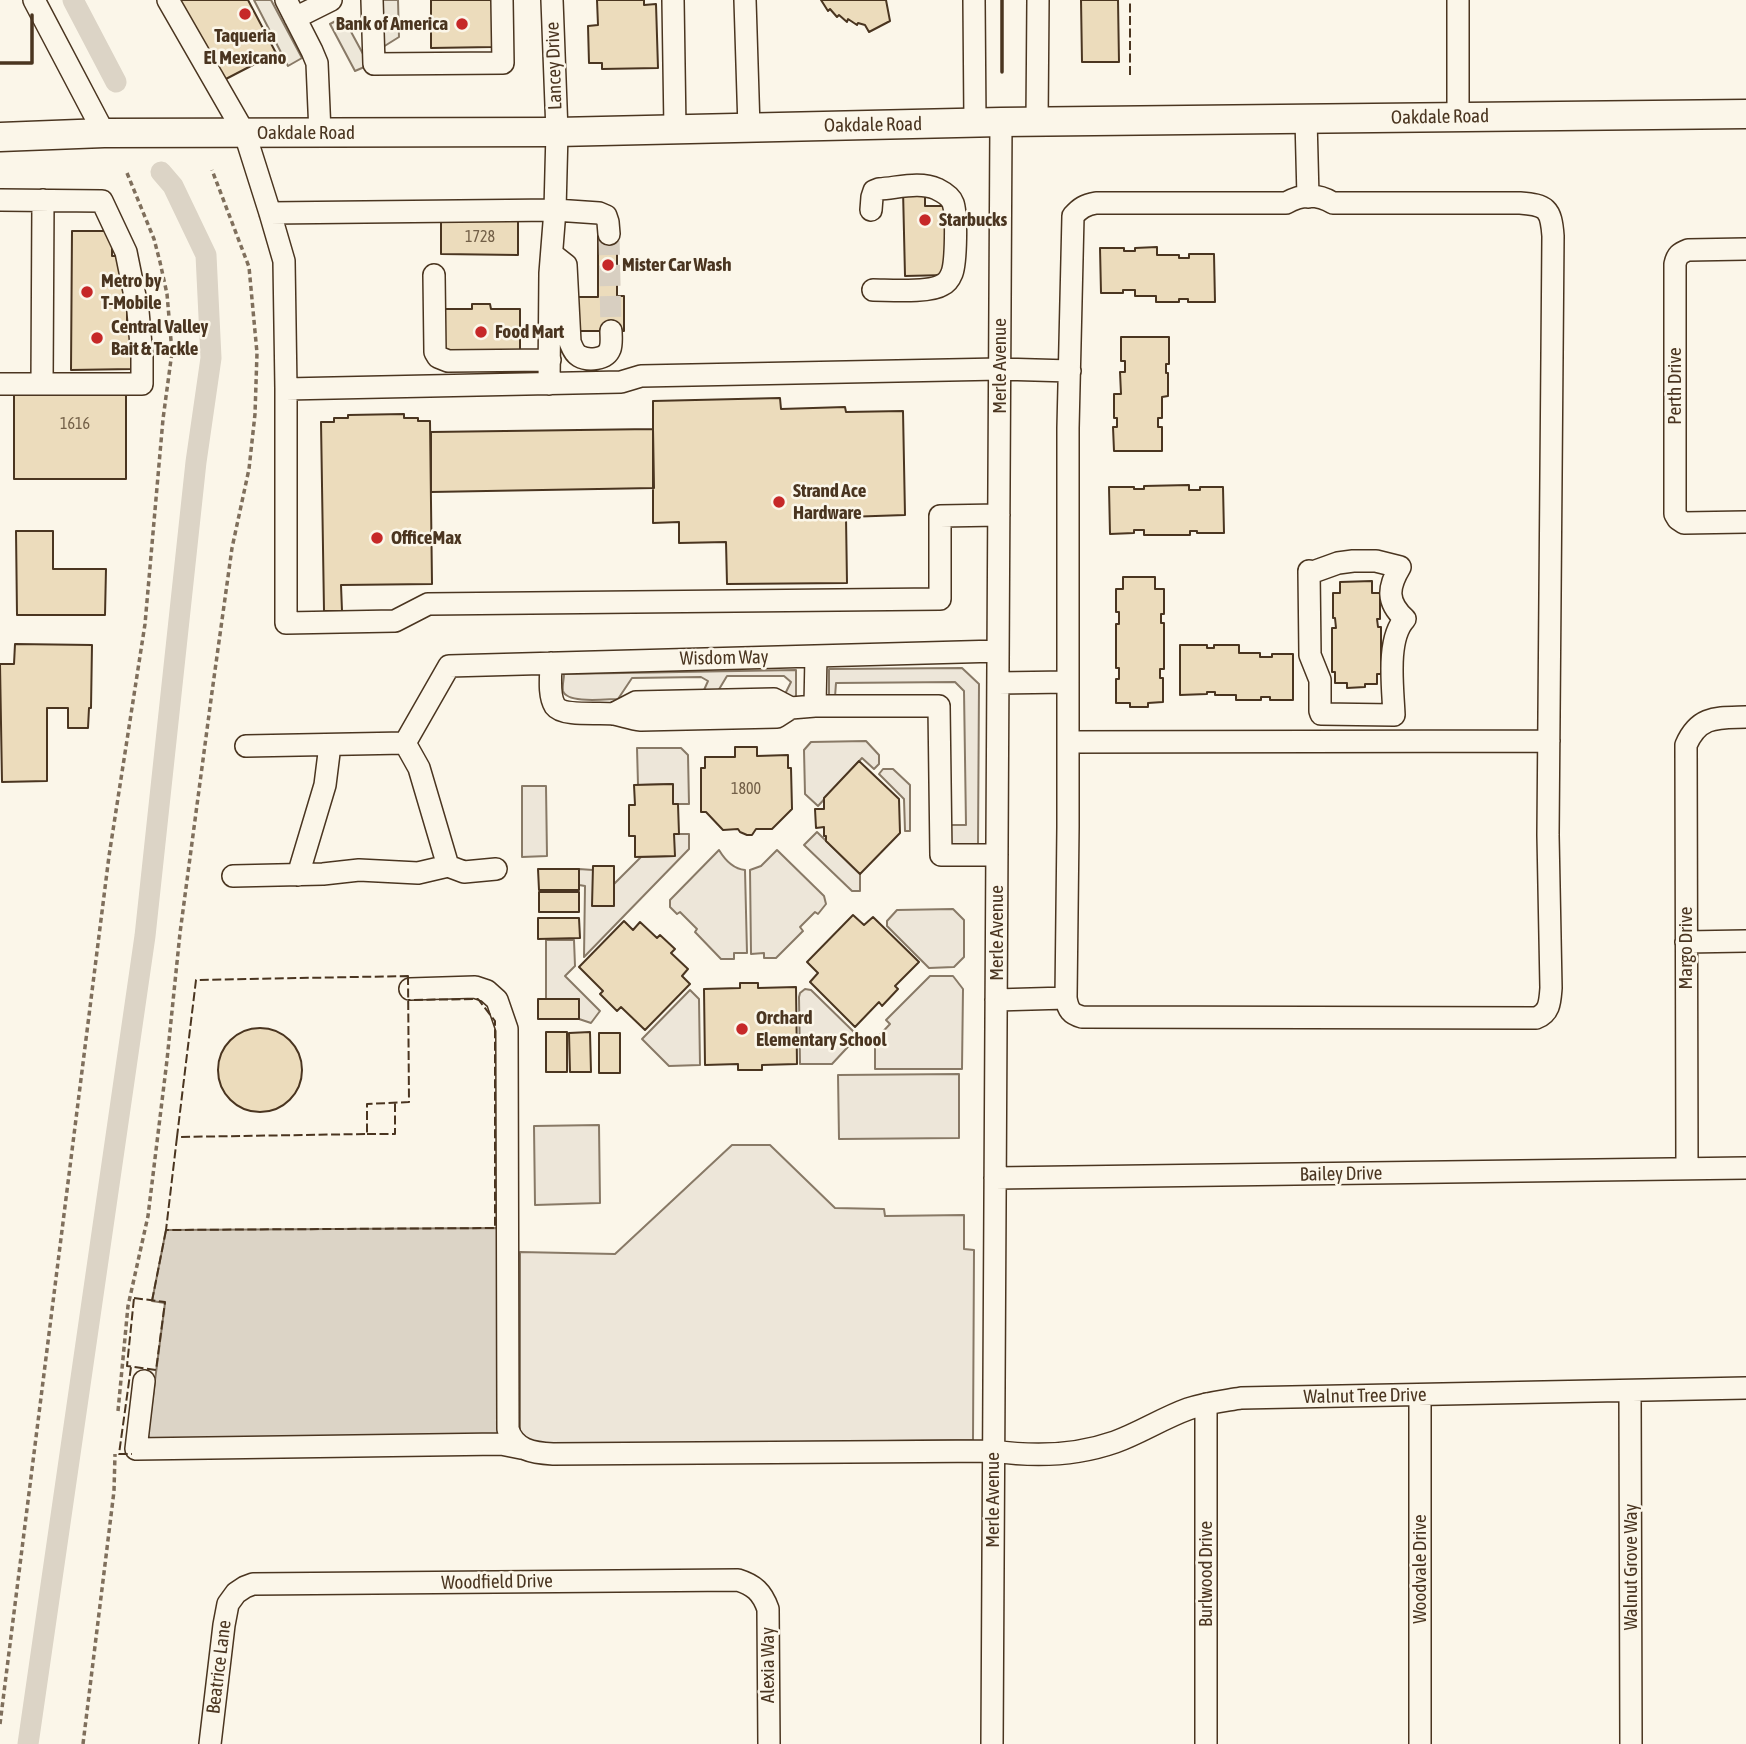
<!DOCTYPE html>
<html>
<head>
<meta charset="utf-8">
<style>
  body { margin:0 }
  canvas { display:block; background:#fbf6e9 }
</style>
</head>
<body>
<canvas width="1746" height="1744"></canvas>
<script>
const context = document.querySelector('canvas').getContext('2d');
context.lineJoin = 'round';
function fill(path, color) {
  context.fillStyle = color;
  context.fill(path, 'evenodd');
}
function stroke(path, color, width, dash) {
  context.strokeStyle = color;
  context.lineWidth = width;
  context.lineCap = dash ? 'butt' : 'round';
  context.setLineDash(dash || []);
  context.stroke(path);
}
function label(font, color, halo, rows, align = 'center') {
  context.font = font + ' "Asap Condensed",sans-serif';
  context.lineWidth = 5;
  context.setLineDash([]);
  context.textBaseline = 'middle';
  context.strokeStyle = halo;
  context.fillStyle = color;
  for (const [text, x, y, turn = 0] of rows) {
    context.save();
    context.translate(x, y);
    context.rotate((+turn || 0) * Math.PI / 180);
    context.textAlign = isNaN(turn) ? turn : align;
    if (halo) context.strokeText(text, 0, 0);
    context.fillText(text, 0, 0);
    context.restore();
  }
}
const green = new Path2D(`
  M962,668L979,684L978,844H950V825H966L964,691L955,682L836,683L835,697H829V669Z
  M796,670V697H789L785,694L791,682L784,676H727L718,691L704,690L708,681L701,677L632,678L618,699C607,699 567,704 563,691C562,686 564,679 564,674Z
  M866,741L879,755V764L874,769L862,758L818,806L805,794L804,750L811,742Z
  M637,748H681L688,755L689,804H673L672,784L638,785Z
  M883,769H893L910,785V831H905L904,799L879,774Z
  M522,786H546L547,856L522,857Z
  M817,832L860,874V891H852L804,845Z
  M674,834H689V849L584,957L585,886L579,885V869L593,870V905L641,857L674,856Z
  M719,850C725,860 734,869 745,870L747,953H734V959H721L695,932L697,929L680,912L677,914L670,907V900Z
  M777,850L824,896L826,904L818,914L815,912L800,927L803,931L776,958H764V953L751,954L750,870L761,866Z
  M953,909L964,920V957L954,967L929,968L887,926V921L897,910Z
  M546,940H574L575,966L565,976L600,1011L591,1023L579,1019V999H546Z
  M930,976H953L963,989L962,1069H875V1040L890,1024L886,1020Z
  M805,989L811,990L858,1036L832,1064H800L799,997L800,993Z
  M690,990L699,999L700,1065L669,1066L642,1039Z
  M959,1074V1138L839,1139L838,1075Z
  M599,1125L600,1203L535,1205L534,1126Z
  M732,1145H770L835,1208L884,1209L885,1216L964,1215V1249L974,1250L973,1440L535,1445L520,1436V1252L615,1254Z`);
fill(green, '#ede6d9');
stroke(green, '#887966', 2);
const parking = new Path2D(`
  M254,0H271L302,58L288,66Z
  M382,0H398L399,37L383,47Z
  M343,17L369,65L355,71L330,24Z`);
fill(parking, '#ede7d9');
stroke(parking, '#887966', 2);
const water = new Path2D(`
  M501,1228L502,1437L147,1442L165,1303L152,1301L166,1230Z`);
fill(water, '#dcd4c6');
stroke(water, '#887966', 2);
stroke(new Path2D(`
  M73,0L116,82
  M28,1744L145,936L196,462L211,358L206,255L173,186L161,172`), '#dcd4c6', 21);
const building = new Path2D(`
  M179,0H248L276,53L222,81Z
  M431,0H493V47L431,48Z
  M597,0H644V5L656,4L658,68L602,69V63H589L588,26L598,25Z
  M821,0H886L890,21L869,32L865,25L858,23L857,25L848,19L847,22L839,15L837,17L830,9L828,11Z
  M1081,0H1118L1119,62H1082Z
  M925,189V206H946L947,275L905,276L903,190Z
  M441,219L518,220V255L441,254Z
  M72,231H109L112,233V256H117L127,286V324H133V369L71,370Z
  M598,234H617V296H624V331H575V297H598Z
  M1157,247V255H1179V258H1189V254H1214L1215,302H1188V299H1179V302H1156V296H1135V290H1123V293H1101L1100,248H1124V251H1135V248Z
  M472,304H490L491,309H520V354L442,355L441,309H472Z
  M1121,337H1169V364H1166V373H1168V396L1162,397V418H1158V427H1162V451H1114L1113,427H1117V418H1114V394H1121L1120,372H1125V361H1121Z
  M14,394H126V479H14Z
  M780,398L781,409L845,407L846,412L903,411L905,515L846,517L847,583L727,584L726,542L679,543V522L653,523V401Z
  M404,414V418H418V421H430L432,584L341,585L342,611H324L321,422H334V418H348V415Z
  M653,429L654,488L431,492V432Z
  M1189,485V490H1200V487H1223L1224,533H1197V531H1190V535H1144V530H1134V533L1110,534L1109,487H1134V489H1144V486Z
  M16,531H53V569H106L105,615H17Z
  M1123,577H1155V589H1164V614H1161V623H1164V669H1160V678H1163V702L1148,703V707H1130V703H1116V679H1119V668H1116V624H1119V612H1116V589H1123Z
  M1372,581V593H1380V619H1377L1378,627H1381V674H1377V684H1365V687L1347,688V683H1335V672H1332V628H1336L1335,618H1333V593H1340V582Z
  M15,644L92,645L91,708H89L88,728H68V708H47V781L2,782L0,664H14Z
  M1180,645H1207V648H1214V645H1239V653H1260V657H1272V654H1293V700H1270V697H1261V700H1236V695H1215V692H1207V694L1180,695Z
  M735,747H757V756L788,755V768H791L792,809L772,829H756L752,835H747L740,832L738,829L723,830L706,812H701V768H705V757H735Z
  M859,761L899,799L900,833L860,874L826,841V836H824V827L816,828L815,809H824V798Z
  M673,784V804H678L679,834H674L675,856L635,857V836H629V805H635L634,785Z
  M593,866H614V906H592Z
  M538,869H579V890H539Z
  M539,892H579V912H539Z
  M853,915L864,925L873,917L919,962L895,986L898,989L882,1006L879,1002L855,1027L810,982L818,973L807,962Z
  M538,918H579L580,938L538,939Z
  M624,921L633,930L640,922L657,938L660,935L675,949L671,953L688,969L682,976L690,984L645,1030L621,1007L617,1011L600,994L603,991L579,967Z
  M740,983H758V988L796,987L797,1064L762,1065V1070H738V1064L705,1065L704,989L740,988Z
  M538,999H579V1019H538Z
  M218 1070a42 42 0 1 1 84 0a42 42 0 1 1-84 0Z
  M546,1032H567V1072H546Z
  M590,1032L591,1072H570L569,1033Z
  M599,1033H620V1073H599Z`);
fill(building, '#ecdcbc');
stroke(building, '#4a3520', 2);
stroke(new Path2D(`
  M609,234L611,331`), '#d8cfc1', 21, [21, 10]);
const minor = new Path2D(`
  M34,0L104,133
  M168,0L245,134L270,213L284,261L286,389L621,382L641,376L1000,369L1070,371
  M286,0L312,51L317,63L320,133
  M372,0L374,64L503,63L502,0
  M673,0L675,129
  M745,0L749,128
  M974,0L975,122
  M295,18L331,0
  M1458,117V0
  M1306,119L1308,197
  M1037,122L1038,0
  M0,200L102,201L126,252L138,311L142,357V384H0
  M871,210L872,197L874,191L879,189C897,188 920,181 937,189C943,192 951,197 953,203C957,214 956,262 952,273C950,278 947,283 942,285C930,293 889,290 873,290
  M270,213L555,210L599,213L606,216L608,222L609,234
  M1746,249L1688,250C1680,253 1677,255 1675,264V514L1678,519L1684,523L1746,522
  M552,254L566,265L570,342C572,347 574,353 579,356C588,361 606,360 610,349C612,344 611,336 611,331
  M434,275L435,352L438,357L448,361L550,360
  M42,384L43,200
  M549,384L550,273L555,210L557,132L552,0
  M286,389V623L395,621L428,604L940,599V516L999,515
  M1353,561H1376L1400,567C1388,587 1386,602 1405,619C1386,639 1393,688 1394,715L1321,714L1320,711V680L1310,655L1309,571L1313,572L1338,563Z
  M816,656L815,706H939L941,855H997
  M551,663C551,675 548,695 555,706C563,717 601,712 614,714C624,716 631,719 641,720L777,717L791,708L815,706
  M998,683L1068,682
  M613,714L636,702L774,699L791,708
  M1068,742L1549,741
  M246,746L405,743
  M496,869L464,872L448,866L419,768L405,743L449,666L998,651
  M298,875L325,785L330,745
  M233,876L323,874L359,870L418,873L448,866
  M1686,942L1746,941
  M410,989L475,987L487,991L497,1000L507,1029L508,1429C514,1450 533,1453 553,1454L994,1451C1035,1457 1075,1456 1115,1442C1140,1433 1163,1418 1188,1409C1205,1403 1224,1401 1241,1398L1746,1388
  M996,1000L1066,998C1068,1010 1071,1014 1082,1017L1536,1018C1550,1013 1550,1001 1551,988L1548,835L1553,236C1551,208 1546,205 1520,203H1333C1318,194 1302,194 1286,203H1096C1085,205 1080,208 1073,216L1068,428V827L1066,998
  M1687,1169L1686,745C1699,715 1718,718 1746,717
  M995,1178L1746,1168
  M144,1381L136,1449L501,1444L521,1448
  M1630,1391L1631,1744
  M1420,1395V1744
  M1206,1404V1744
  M210,1744L224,1625L228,1604L236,1593L245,1587L253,1584L738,1580C754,1585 762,1592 768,1609L769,1744
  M992,1744L1001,122`);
const major = new Path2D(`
  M0,137L104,133L557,132L1001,122L1746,114`);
stroke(minor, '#4a3520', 24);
stroke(major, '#4a3520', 31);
stroke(new Path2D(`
  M118,1411L128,1306L148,1216L167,1060L180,933L212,692L232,548L249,469L255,414L257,353L249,267L212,170
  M0,1724L109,856L145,624L163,419L172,352L167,294L160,262L154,239L127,173
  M83,1744L114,1491L115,1454`), '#7f6f5c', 3.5, [5, 3.5]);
stroke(minor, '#fbf6e9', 21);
stroke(major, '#fbf6e9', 28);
stroke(new Path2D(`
  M1130,75V0
  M408,976L409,1102L367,1104V1134L177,1137L196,980Z
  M367,1134H395V1103
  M177,1137L166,1230L495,1228V1021L478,999L408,1000
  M134,1298L165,1302L156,1370L127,1366Z
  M152,1301L166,1230
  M131,1367L119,1454H132`), '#4a3520', 2, [9, 3.5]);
stroke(new Path2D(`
  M1002,0V72
  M0,63H32V15`), '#4a3520', 3.5);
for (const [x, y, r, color] of [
  [245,14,7,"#c62828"],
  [462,24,7,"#c62828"],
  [925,220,7,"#c62828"],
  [608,265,7,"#c62828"],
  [87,292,7,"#c62828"],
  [481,332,7,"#c62828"],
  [97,338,7,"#c62828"],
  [779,502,7,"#c62828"],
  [377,538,7,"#c62828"],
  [742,1029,7,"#c62828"]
]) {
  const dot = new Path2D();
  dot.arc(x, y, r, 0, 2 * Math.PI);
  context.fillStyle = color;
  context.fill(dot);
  stroke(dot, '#fbf6e9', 2.5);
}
label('16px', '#725f47', null, [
  ["1728",480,237],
  ["1616",75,424],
  ["1800",746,789]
]);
label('bold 19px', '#4a3520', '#fbf6e9', [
  ["Bank of America",448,24,"right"],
  ["Taqueria",245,36,"center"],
  ["El Mexicano",245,58,"center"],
  ["Starbucks",939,220],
  ["Mister Car Wash",622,265],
  ["Metro by",101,281],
  ["T-Mobile",101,303],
  ["Central Valley",111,327],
  ["Bait & Tackle",111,349],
  ["Food Mart",495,332],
  ["Strand Ace",793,491],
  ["Hardware",793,513],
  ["OfficeMax",391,538],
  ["Orchard",756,1018],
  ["Elementary School",756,1040]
], 'left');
label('19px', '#4a3520', '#fbf6e9', [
  ["Lancey Drive",554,66,-92],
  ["Oakdale Road",1440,117,-1],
  ["Oakdale Road",873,125,-1],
  ["Oakdale Road",306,133],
  ["Merle Avenue",1000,366,-90],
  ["Perth Drive",1675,386,-90],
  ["Wisdom Way",724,658,-1],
  ["Merle Avenue",997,933,-90],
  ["Margo Drive",1686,948,-90],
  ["Bailey Drive",1341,1174,-1],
  ["Walnut Tree Drive",1365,1396,-1],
  ["Merle Avenue",993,1500,-90],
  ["Walnut Grove Way",1631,1567,-90],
  ["Woodvale Drive",1420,1569,-90],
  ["Burlwood Drive",1206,1574,-90],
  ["Woodfield Drive",497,1582,-1],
  ["Alexia Way",768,1665,-90],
  ["Beatrice Lane",219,1667,-83]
]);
</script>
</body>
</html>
